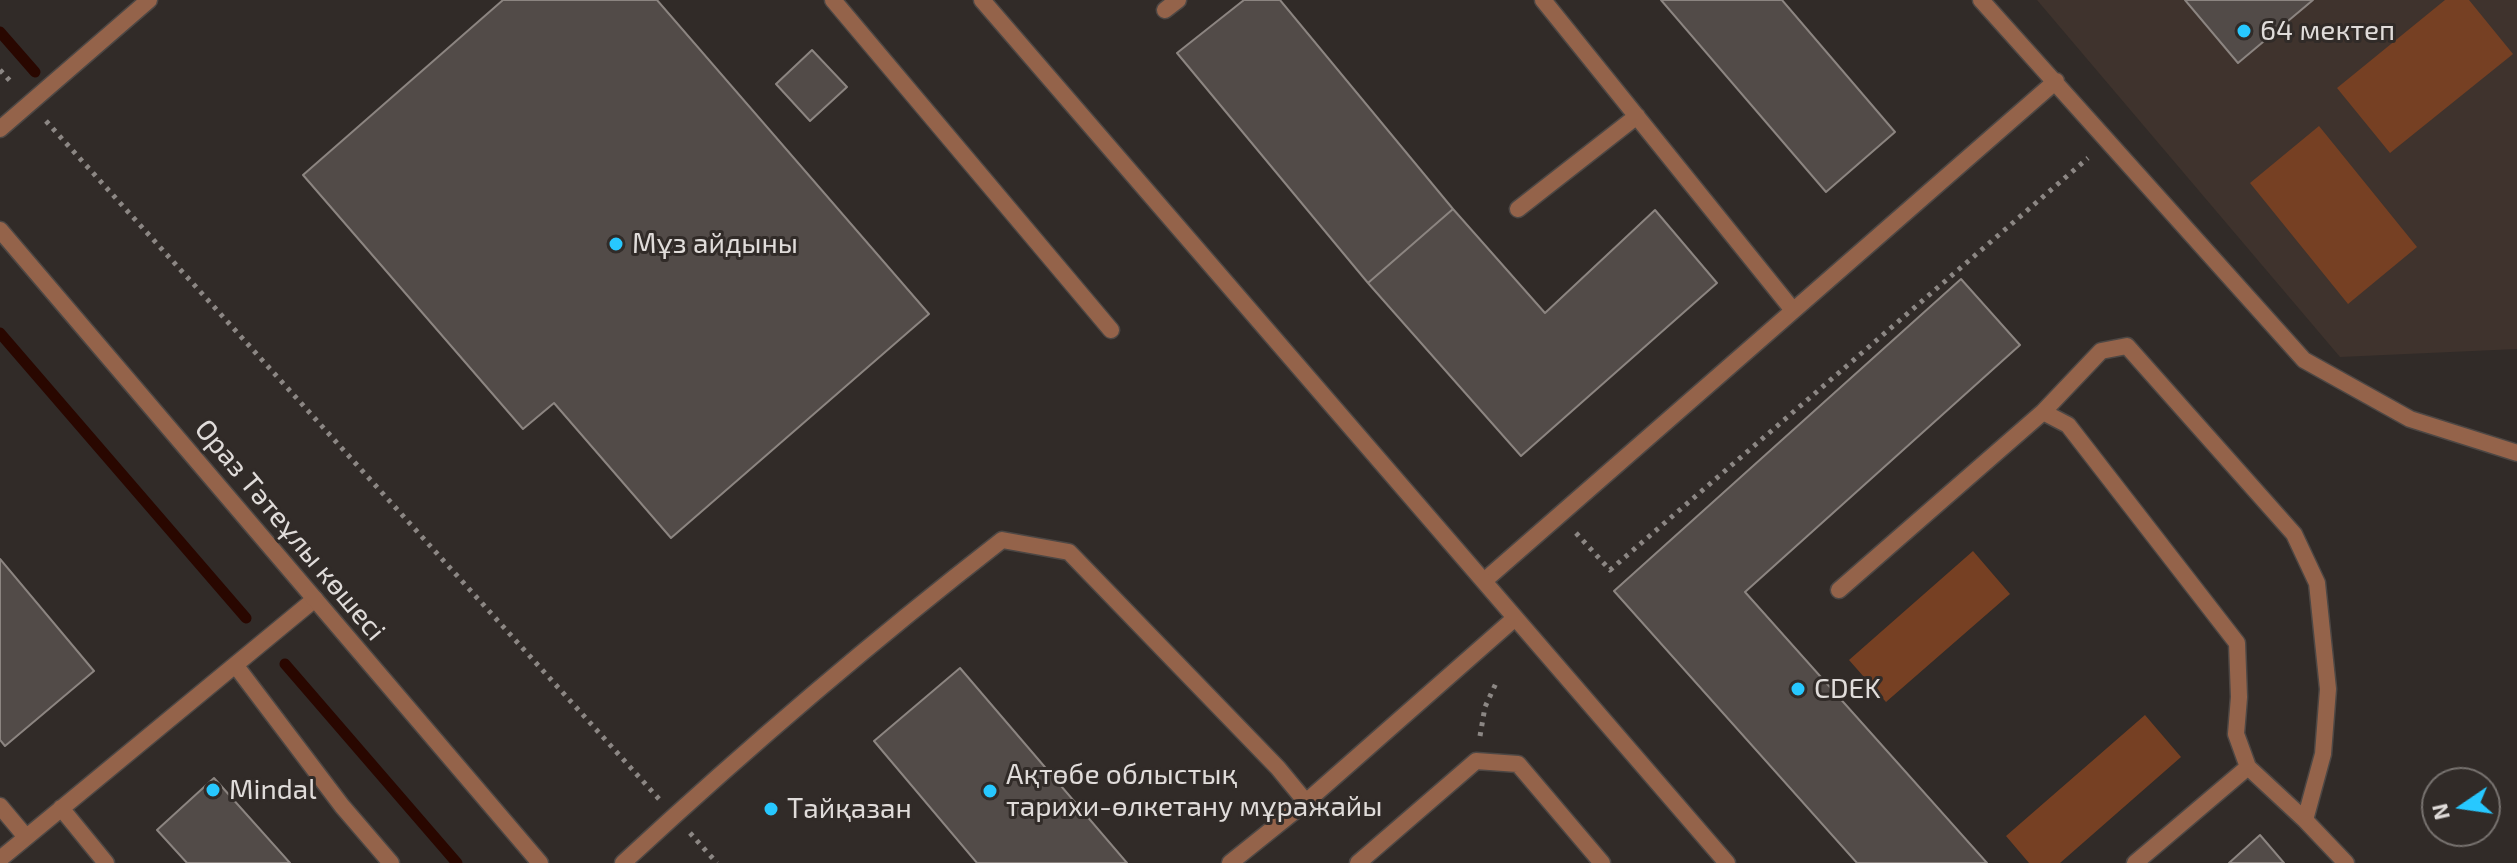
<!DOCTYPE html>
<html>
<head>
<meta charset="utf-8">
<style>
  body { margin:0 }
  #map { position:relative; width:2517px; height:863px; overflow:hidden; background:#312b28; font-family:"Exo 2",sans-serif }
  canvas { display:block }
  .north { position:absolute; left:2421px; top:767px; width:80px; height:80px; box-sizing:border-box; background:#312b28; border:2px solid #77726f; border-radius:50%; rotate:257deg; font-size:22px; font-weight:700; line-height:32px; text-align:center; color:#e0dcda }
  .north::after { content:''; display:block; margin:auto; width:28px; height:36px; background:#27c8ff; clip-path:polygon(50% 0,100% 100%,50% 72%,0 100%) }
</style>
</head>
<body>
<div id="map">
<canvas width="2517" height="863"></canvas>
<div class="north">N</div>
</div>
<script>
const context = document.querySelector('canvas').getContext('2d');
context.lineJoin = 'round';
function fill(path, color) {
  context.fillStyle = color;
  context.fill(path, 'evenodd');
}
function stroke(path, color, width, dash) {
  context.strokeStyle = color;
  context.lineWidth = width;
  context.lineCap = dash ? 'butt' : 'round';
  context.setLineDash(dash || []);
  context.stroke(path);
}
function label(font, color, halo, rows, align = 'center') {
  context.font = font + ' "Exo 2",sans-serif';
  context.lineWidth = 6;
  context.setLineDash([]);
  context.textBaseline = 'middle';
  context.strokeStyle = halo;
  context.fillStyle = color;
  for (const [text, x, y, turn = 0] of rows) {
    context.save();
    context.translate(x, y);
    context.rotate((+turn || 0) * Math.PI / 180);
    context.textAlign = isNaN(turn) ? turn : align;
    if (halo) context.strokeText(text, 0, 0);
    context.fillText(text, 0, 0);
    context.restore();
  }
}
fill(new Path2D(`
  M2037,0H2517V349L2340,357Z`), '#3f332d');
fill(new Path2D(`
  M2445,0H2469L2513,54L2390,153L2337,88Z
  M2319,126L2417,247L2348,304L2250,183Z
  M1973,551L2010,594L1886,702L1849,660Z
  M2145,715L2181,757L2060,863H2029L2006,836Z`), '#764023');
stroke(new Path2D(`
  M0,32L35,72
  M0,333L246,618
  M285,664L457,863`), '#290700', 11);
const building = new Path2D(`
  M503,0H657L929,314L671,538L554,403L523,429L303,175Z
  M1244,0H1280L1453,209L1368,283L1177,53Z
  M1661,0H1782L1895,132L1826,192Z
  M2185,0H2313L2238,63Z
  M812,50L847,87L810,121L776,84Z
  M1453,209L1545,313L1655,210L1717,283L1521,456L1368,283Z
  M1961,279L2020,345L1745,592L1987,863H1857L1614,591Z
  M0,559L94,671L5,746L0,740Z
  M960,668L1127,863H977L874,741Z
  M214,778L290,863H187L157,830Z
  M2260,835L2284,863H2229Z`);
fill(building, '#524b48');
stroke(building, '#8c8581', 2);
const service = new Path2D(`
  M833,0L1111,330
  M1543,0L1792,309
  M1981,0L2304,360L2410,419L2517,453
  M1165,10L1178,0
  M0,129L149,0
  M1518,209L1637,116
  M2043,412L2101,351L2127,346L2294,534L2317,583L2328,689L2323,754L2305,820
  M1484,581L2056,81
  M1839,590L2043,412L2068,425L2237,643L2239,697L2236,734L2248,767L2305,820L2346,863
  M236,666L342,806L391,863
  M1306,802L1515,618
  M0,806L26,837
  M61,808L106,863
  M0,859L315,599
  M623,863C745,750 871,642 1002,540L1069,552L1278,768L1306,802L1230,863
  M1358,863L1476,761L1518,764L1602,863
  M2135,863L2248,767`);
const minor = new Path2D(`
  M982,0L1727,863`);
const tertiary = new Path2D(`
  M0,230L540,863`);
stroke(service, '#4d4744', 19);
stroke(minor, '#4d4744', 19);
stroke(tertiary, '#4d4744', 19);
stroke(new Path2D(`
  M0,70L13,84
  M46,121L659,799
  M1576,533L1610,570L2088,158
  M1480,736L1485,707L1497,681
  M690,833L717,863`), '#8c8784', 5, [4, 6]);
stroke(service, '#94634a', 16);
stroke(minor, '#94634a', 16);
stroke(tertiary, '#94634a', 16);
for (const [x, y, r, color] of [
  [2244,31,8,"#27c8ff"],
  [616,244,8,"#27c8ff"],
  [1798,689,8,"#27c8ff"],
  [213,790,8,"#27c8ff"],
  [990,791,8,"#27c8ff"],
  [771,809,8,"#27c8ff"]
]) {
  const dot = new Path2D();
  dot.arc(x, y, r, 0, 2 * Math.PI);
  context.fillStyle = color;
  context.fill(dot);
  stroke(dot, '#312b28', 3);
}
label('28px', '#e0dcda', '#312b28', [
  ["64 мектеп",2260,31],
  ["Мұз айдыны",632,244],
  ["CDEK",1814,689],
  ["Ақтөбе облыстық",1006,775],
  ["тарихи-өлкетану мұражайы",1006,807],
  ["Mindal",229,790],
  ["Тайқазан",787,809]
], 'left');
label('28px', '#e0dcda', '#312b28', [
  ["Ораз Тәтеұлы көшесі",290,530,50]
]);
</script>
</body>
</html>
